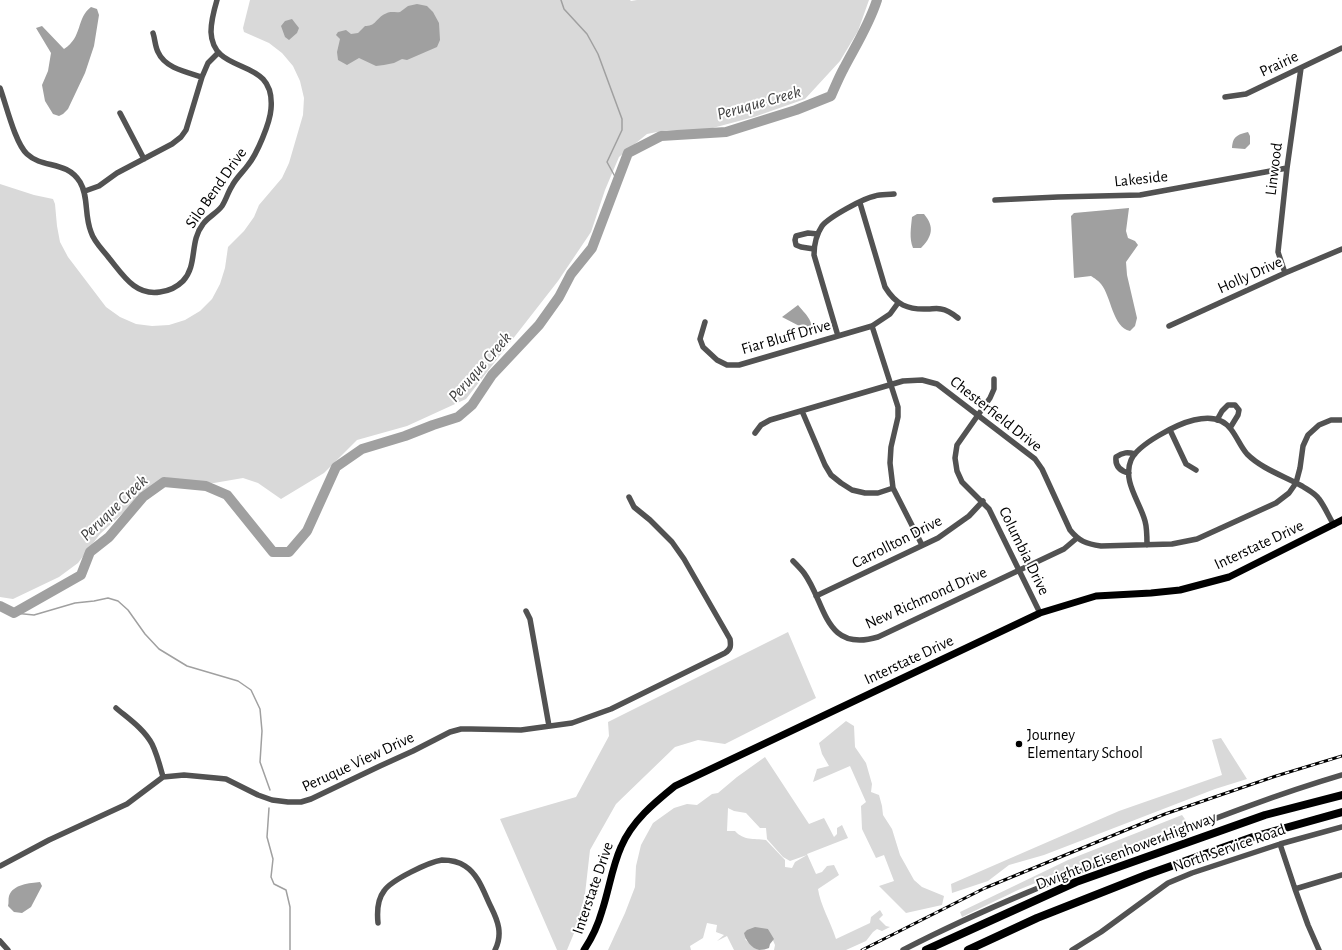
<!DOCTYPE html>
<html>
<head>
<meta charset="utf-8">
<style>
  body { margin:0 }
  canvas { display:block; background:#fff }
</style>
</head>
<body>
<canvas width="1342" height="950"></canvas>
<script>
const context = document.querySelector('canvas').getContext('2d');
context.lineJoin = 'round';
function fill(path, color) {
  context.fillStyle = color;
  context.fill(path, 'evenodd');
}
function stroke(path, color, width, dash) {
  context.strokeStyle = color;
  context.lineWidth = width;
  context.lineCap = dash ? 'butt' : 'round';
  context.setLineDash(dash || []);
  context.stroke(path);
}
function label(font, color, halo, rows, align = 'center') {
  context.font = font + ' "Alegreya Sans",sans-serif';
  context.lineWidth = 4;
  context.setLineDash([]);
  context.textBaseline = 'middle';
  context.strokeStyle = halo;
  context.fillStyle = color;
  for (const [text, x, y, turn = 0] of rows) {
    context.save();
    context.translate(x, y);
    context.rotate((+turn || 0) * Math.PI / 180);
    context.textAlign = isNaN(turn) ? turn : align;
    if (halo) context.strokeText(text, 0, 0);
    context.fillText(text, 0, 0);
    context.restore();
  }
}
fill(new Path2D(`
  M250,0H630L631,1L637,0H869L858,31L840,61L805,99L754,117L705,130H667L647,134L619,157L605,190L591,232L558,281L466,399L407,426L357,440L324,473L281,499L258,483L243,478L214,483L179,482L165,477L147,491L100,534L78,563L59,577L13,599L0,597V184L34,195L53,199L55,204L57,226L60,242L68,257L106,307L120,317L136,324L152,326L169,325L185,320L200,311L212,299L220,284L225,268L228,247L244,231L254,217L259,205L282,178L289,163L303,115L304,98L300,81L293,66L282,53L269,43L244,32L243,28Z
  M788,632L816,698L725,744L698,740L675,747L616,804L590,850L585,894L577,926L567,950H557L500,819L576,797L609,736L608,722Z
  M846,721L854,726L855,747L866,763L872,784L871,792L879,795L882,806L883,815L892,829L900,855L914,880L922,887L944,896L942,905L906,913L879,886L894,881L884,855L876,858L862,829L861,806L866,802L850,766L813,782L817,769L829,766L822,754L819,743Z
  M1221,738L1247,779L1215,789L1044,855L1009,865L988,881L952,893L951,884L1119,811L1222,775L1212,740Z
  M765,757L809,824L824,818L834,837L837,834V828L842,825L848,838L807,854L816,874L822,872L827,866L834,865L839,875L818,889C820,904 831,923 836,939L870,923L871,917L880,910L883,915L879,919L886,926L890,927L882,931L877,929L873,932L866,941L846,950H774L775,945L768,929L745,939L753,947L759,950H734L727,936L717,941L724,935L716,932L717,925L707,923L703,938L690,946L691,950H697H608L625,913L635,887L636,866L641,845L653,823L674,808L687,804L697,805L712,794L718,793L737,777ZM728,808L734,811L746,813L760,828H766L767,839L783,857L790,861L807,855L795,862L792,868L785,867V860L766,840C753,838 744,841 735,831H727Z
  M1182,815L1187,822L1018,890L962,917L960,912L1068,860Z`), '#d9d9d9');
fill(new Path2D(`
  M417,4L427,6L433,12L439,23L440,40L437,47L407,60L402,59L394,63L384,65L376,66L359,58L347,65L338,60L337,52L340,39L336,35L338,32L346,30L351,34L358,33L365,26C376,27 377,16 387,13C391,11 396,13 400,12L408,6Z
  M91,7L97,9L99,15L94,46L85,73L68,109L63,114L59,116L53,114L45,101L42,85L48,71L51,53L36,28L42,26L64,49C83,37 76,18 91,7Z
  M292,19L299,28L297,33L289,40L285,37L281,26L285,21Z
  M1248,132L1250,136V144L1245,149L1232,148C1233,136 1237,135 1248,132Z
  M1129,208L1126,231L1128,238L1135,241L1138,245L1126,262L1127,275L1137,318L1135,326L1130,331C1113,328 1111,296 1101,284C1099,281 1094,278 1091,276L1074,278L1071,216L1074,213Z
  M917,214H924C935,227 932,237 921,248H913C909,238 911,228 912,217Z
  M798,305C804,313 816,322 809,331L782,317Z
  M40,882L42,886L31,907L22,913L14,912L8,906C9,903 8,899 9,896C13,884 30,883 40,882Z
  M755,927L768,929L774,939L770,944L769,948C766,949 763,950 759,950C751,948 746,941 744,933L747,930Z`), '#a0a0a0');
stroke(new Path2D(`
  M561,0L564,9L587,34L598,54L622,119V130L607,162L618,182
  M14,613L34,615L75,603L94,601L108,598L118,601L128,610L145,634L159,649L187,666L238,681L251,690L260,709L262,731L260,762L270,790
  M269,808L267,837L273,859L271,877L274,884L286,890L290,907V950`), '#a0a0a0', 1.5);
stroke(new Path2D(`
  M0,606L14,613L81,575L90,552L109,537L143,497L164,482L206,486L227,495L273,552H289L307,531L336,467L362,449L405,436L433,425L458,417L472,405L492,375L539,325L559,297L571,274L592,248L628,153L661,136L726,132L796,110L831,96C835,87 839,77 844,68C856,45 869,25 877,0`), '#a0a0a0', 10);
stroke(new Path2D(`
  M153,33C155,39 155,46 158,52C165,68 186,72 202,77
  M0,88C6,104 15,143 27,154C43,169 66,160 80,182C89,197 84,215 91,232C94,242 103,250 109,258C123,275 135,296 160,292C168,291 177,287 183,281C198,265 189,242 203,224C208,217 217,213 222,206C226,200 228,192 232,186C236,178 243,172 248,165C257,154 270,123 271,109C276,54 213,78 211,32C211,21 214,10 217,0
  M1225,97L1246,94L1342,48
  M120,113L144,159
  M85,191L99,186L117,173L172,144L181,137L186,130L202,77L208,63L218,53
  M995,200L1058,197L1140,195L1287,168
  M860,203L885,287C896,305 908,310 928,309C932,309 937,308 941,309C948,310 953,314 958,318
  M814,249L801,247L796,245L795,240L796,236L808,233L818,234
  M1285,273L1278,252L1287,168L1301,68
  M705,322L700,339L703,347L717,360L727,365H739L872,326L890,314L898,303
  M872,326L898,407V417L891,447L890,463L893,488L922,545
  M1169,326L1285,273L1342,249
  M838,336L814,255C814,244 816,235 822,226C829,217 864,198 875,196C881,194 888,195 894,194
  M994,379V389L990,398L957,445L955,458L957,471L962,482L989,509L1040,613
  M802,411L825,465L831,475L841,483L852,490L865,493H878L893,488
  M1217,420L1222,411L1228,405H1235L1239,410L1238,415L1230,428
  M1170,430L1186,464L1196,470
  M755,433L761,425L770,420L903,381L922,380L937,384L1035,459L1042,469L1070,530C1079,541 1086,544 1101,546L1172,544L1197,539L1276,503L1289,493L1296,483L1300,468L1303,446L1308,435L1319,425L1331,420H1342
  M1129,473C1120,471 1115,466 1116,457C1123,452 1128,452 1135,454
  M1147,545C1147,537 1147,528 1145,521C1140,502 1122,481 1131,460C1138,444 1177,424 1194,420C1202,418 1213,417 1221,421C1234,427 1238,444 1247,454C1262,469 1284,476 1302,486C1308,490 1315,493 1319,499C1325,507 1329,517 1334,525
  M793,561C797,565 801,569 804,573C826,603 824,653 878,637L1064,549L1077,538
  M816,596L938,538L969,516L983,501
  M526,611L530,619L549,726
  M116,708C129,719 144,729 152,744C157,754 160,766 163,777
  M1280,844L1295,889
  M0,866L49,840L127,804L163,777L184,775L216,778L226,779L258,795L272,800L288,802H301L311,799L380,766L413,751L450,732L461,729H471L521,730L572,723L611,709L725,653C731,649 731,646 730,639L684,559L672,542L650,520L634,507L629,497
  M378,923C377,913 377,900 384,891C391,880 429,862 442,860C450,860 459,862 465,866C479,875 484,893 491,907C498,921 503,934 495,950
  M0,941L8,950
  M903,950C984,908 1069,875 1154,842C1216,818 1278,794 1342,775
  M1072,950L1101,932L1168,883L1192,873L1280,844L1342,827
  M1319,950L1308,925L1295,889L1342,875`), '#525252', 5.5);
stroke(new Path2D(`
  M584,950C592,938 598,925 602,911C609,890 612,867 621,847C632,821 654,803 675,786L1040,613L1096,596L1151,593L1180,590L1229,577L1342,520`), '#000', 7);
stroke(new Path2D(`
  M926,950L1076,882L1265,815L1342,795
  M968,950L1037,918L1146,875L1253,837L1342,812`), '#000', 8);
const rail = new Path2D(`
  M862,950L985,888L1165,814L1276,776L1342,756`);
stroke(rail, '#000', 3);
stroke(rail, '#fff', 1.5, [4.5]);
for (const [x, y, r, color] of [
  [1019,744,4,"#000"]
]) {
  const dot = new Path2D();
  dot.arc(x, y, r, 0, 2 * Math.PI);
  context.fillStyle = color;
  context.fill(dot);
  stroke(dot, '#fff', 1.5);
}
label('16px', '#000', '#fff', [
  ["Prairie",1279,64,-25],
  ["Linwood",1274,169,-83],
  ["Lakeside",1141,179,-6],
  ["Silo Bend Drive",216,188,-55],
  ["Holly Drive",1250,275,-24],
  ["Fiar Bluff Drive",786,337,-16],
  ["Chesterfield Drive",996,414,38],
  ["Carrollton Drive",897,542,-27],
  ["Interstate Drive",1259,545,-25],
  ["Columbia Drive",1024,551,64],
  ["New Richmond Drive",926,598,-24],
  ["Interstate Drive",909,660,-25],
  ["Peruque View Drive",358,762,-25],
  ["North Service Road",1229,848,-19],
  ["Dwight D Eisenhower Highway",1126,851,-21],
  ["Interstate Drive",593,888,-71]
]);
label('16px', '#000', '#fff', [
  ["Journey",1027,735],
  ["Elementary School",1027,753]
], 'left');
label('italic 17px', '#414141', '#fff', [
  ["Peruque Creek",759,103,-16],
  ["Peruque Creek",480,367,-49],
  ["Peruque Creek",114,508,-44]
]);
</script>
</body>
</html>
